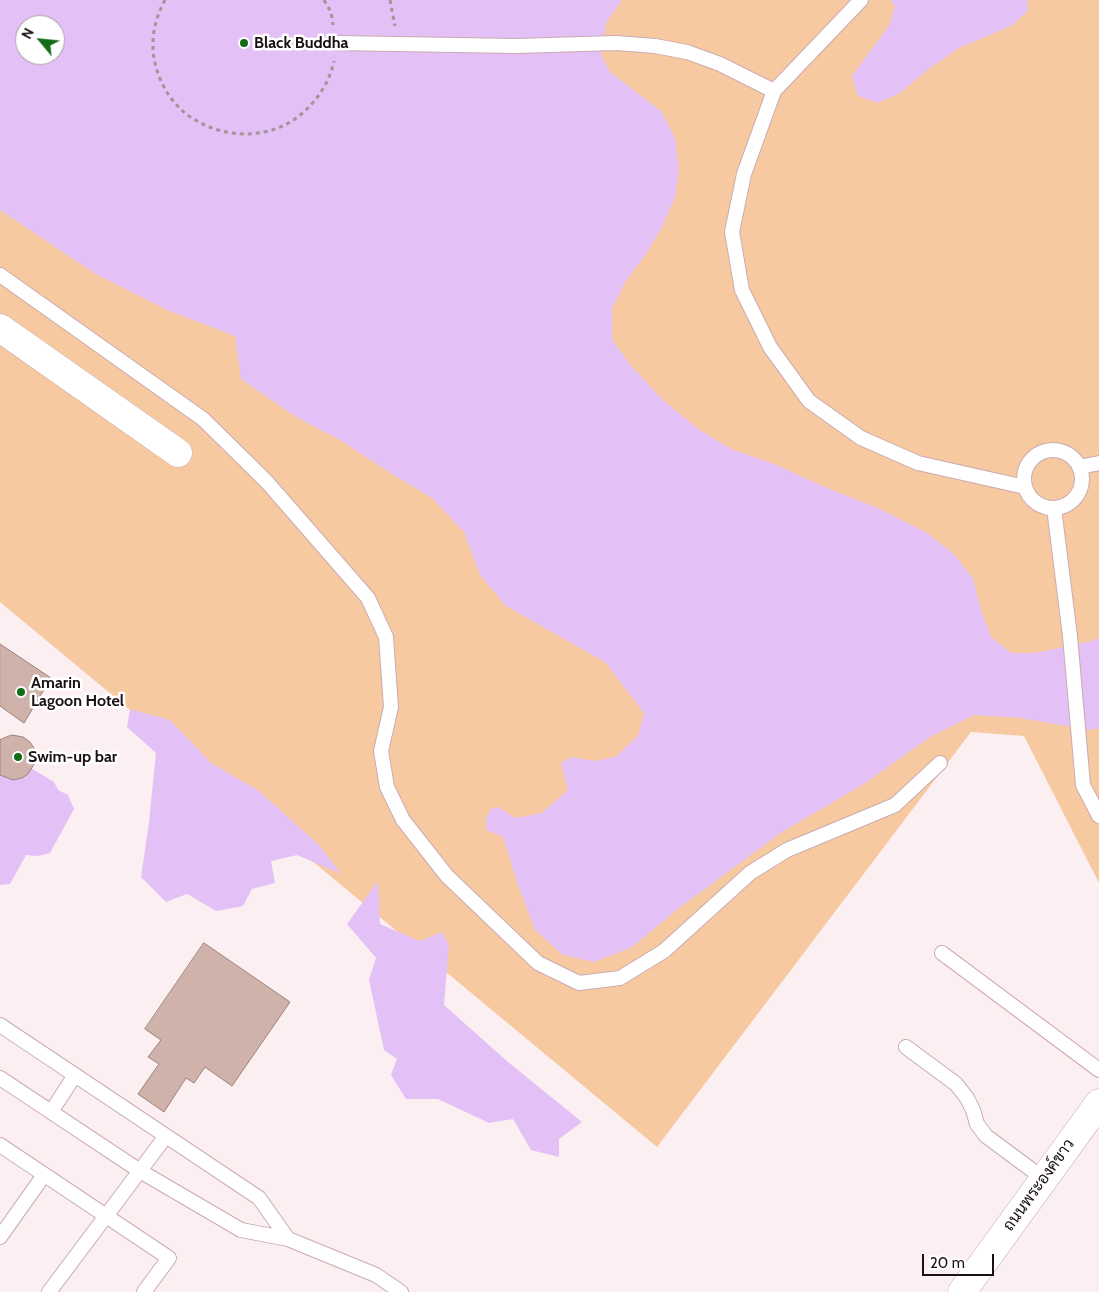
<!DOCTYPE html>
<html>
<head>
<meta charset="utf-8">
<style>
  body { margin:0 }
  #map { position:relative; width:1099px; height:1292px; overflow:hidden; background:#fceff1; font-family:Cabin,sans-serif }
  canvas { display:block }
  .north { position:absolute; left:15px; top:15px; width:50px; height:50px; box-sizing:border-box; background:#fff; border:1px solid #a49fa0; border-radius:50%; rotate:298deg; font-size:14px; font-weight:700; line-height:20px; text-align:center; color:#1b1012 }
  .north::after { content:''; display:block; margin:auto; width:18px; height:22px; background:#126c17; clip-path:polygon(50% 0,100% 100%,50% 72%,0 100%) }
  .scale { position:absolute; left:922px; top:1254px; width:72px; height:22px; box-sizing:border-box; border:2px solid #1b1012; border-top:0; padding-left:6px; font-size:15px; line-height:18px; white-space:nowrap; color:#1b1012; -webkit-text-stroke:4px #fff; paint-order:stroke }
</style>
</head>
<body>
<div id="map">
<canvas width="1099" height="1292"></canvas>
<div class="north">N</div>
<div class="scale">20 m</div>
</div>
<script>
const context = document.querySelector('canvas').getContext('2d');
context.lineJoin = 'round';
function fill(path, color) {
  context.fillStyle = color;
  context.fill(path, 'evenodd');
}
function stroke(path, color, width, dash) {
  context.strokeStyle = color;
  context.lineWidth = width;
  context.lineCap = dash ? 'butt' : 'round';
  context.setLineDash(dash || []);
  context.stroke(path);
}
function label(font, color, halo, rows, align = 'center') {
  context.font = font + ' Cabin,Sarabun,sans-serif';
  context.lineWidth = 5;
  context.setLineDash([]);
  context.textBaseline = 'middle';
  context.strokeStyle = halo;
  context.fillStyle = color;
  for (const [text, x, y, turn = 0] of rows) {
    context.save();
    context.translate(x, y);
    context.rotate((+turn || 0) * Math.PI / 180);
    context.textAlign = isNaN(turn) ? turn : align;
    if (halo) context.strokeText(text, 0, 0);
    context.fillText(text, 0, 0);
    context.restore();
  }
}
fill(new Path2D(`
  M0,0H1099V883L1024,736L971,732L657,1147L0,602ZM25,25H55V55H25Z`), '#f7c9a1');
fill(new Path2D(`
  M0,0H622L606,23L601,55L610,72L661,111L675,138L679,170L675,198L661,229L644,257L627,279L612,308V340L632,367L664,401L697,428L731,449L774,464L820,485L880,509L927,533L954,554L973,579L980,607L991,637L1011,653H1035L1092,641L1099,638V728L1090,730L1021,718L974,715L930,737L864,784L782,832L679,908L631,948L594,962L563,955L535,930L517,882L503,837L486,830V818L491,809L498,807L515,818L542,813L568,790L561,763L572,757L594,761L615,757L638,736L644,713L605,662L506,606L480,575L464,532L432,498L392,474L340,440L296,417L241,379L235,336L167,310L94,273L0,210ZM25,25H55V55H25Z
  M890,0H1027L1028,10L1013,25L959,48L930,68L900,93L878,103L858,96L852,76L890,24L895,6Z
  M130,709L170,720L211,763L259,791L320,846L341,874L297,855L271,861L275,883L252,889L243,906L216,911L187,894L166,902L141,877L149,822L156,753L127,727Z
  M16,759L54,782L58,790L68,795L74,809L50,853L38,856L26,855L10,884L0,885V763Z
  M378,881L380,924L420,941L442,932L449,945L444,1005L508,1062L582,1122L559,1139V1157L531,1150L513,1119L489,1123L438,1099H406L391,1075L397,1059L384,1050L369,980L376,958L347,924Z`), '#e3c0f6');
const building = new Path2D(`
  M0,644L51,678L24,723L0,706Z
  M12,735L23,737L30,742L34,748L36,761L28,774L22,778L13,780L0,775V740Z
  M204,943L290,1002L232,1086L205,1067L194,1083L186,1078L164,1112L138,1094L159,1064L148,1057L161,1040L145,1029Z`);
fill(building, '#cfb2aa');
stroke(building, '#9d817a', 1);
const service = new Path2D(`
  M861,0L774,91L744,174L732,232L742,290L770,347L809,401L861,438L918,463L1025,487
  M336,43L516,46L616,43L655,46L687,52L720,64L774,91
  M0,275L203,419L267,482L368,598L386,637L391,707L381,751L387,787L403,820L447,876L538,963L579,983L620,978L664,951L750,873L787,850L895,805L940,763
  M1024 479a29 29 0 1 1 58 0a29 29 0 1 1-58 0Z
  M1079,467L1099,463
  M1054,508L1070,636L1083,785L1099,816
  M942,953L1099,1070
  M0,1025L259,1198L288,1239
  M906,1047L956,1084L967,1098L973,1110L977,1124L986,1136L1044,1179
  M0,1078L140,1171L241,1230L288,1239L376,1275L401,1292
  M51,1112L75,1075
  M0,1145L169,1258L144,1292
  M0,1237L44,1175
  M49,1292L166,1136`);
const minor = new Path2D(`
  M0,328L178,453`);
const tertiary = new Path2D(`
  M962,1292L1099,1103`);
stroke(service, '#caabb0', 16);
stroke(minor, '#caabb0', 29);
stroke(tertiary, '#caabb0', 29);
stroke(new Path2D(`
  M165,0C158,12 153,29 153,43C152,71 168,103 192,118C227,141 276,140 307,109C320,96 330,80 334,61
  M324,0L331,12L333,25
  M390,0L395,26`), '#a19597', 3, [4, 4]);
stroke(service, '#fff', 14);
stroke(minor, '#fff', 28);
stroke(tertiary, '#fff', 28);
for (const [x, y, r, color] of [
  [244,43,5,"#126c17"],
  [21,692,5,"#126c17"],
  [18,757,5,"#126c17"]
]) {
  const dot = new Path2D();
  dot.arc(x, y, r, 0, 2 * Math.PI);
  context.fillStyle = color;
  context.fill(dot);
  stroke(dot, '#fff', 2);
}
label('bold 16px', '#1b1012', '#fff', [
  ["Black Buddha",254,43],
  ["Amarin",31,683],
  ["Lagoon Hotel",31,701],
  ["Swim-up bar",28,757]
], 'left');
label('16px', '#1b1012', '#fff', [
  ["ถนนพระองค์ขาว",1039,1185,-54]
]);
</script>
</body>
</html>
